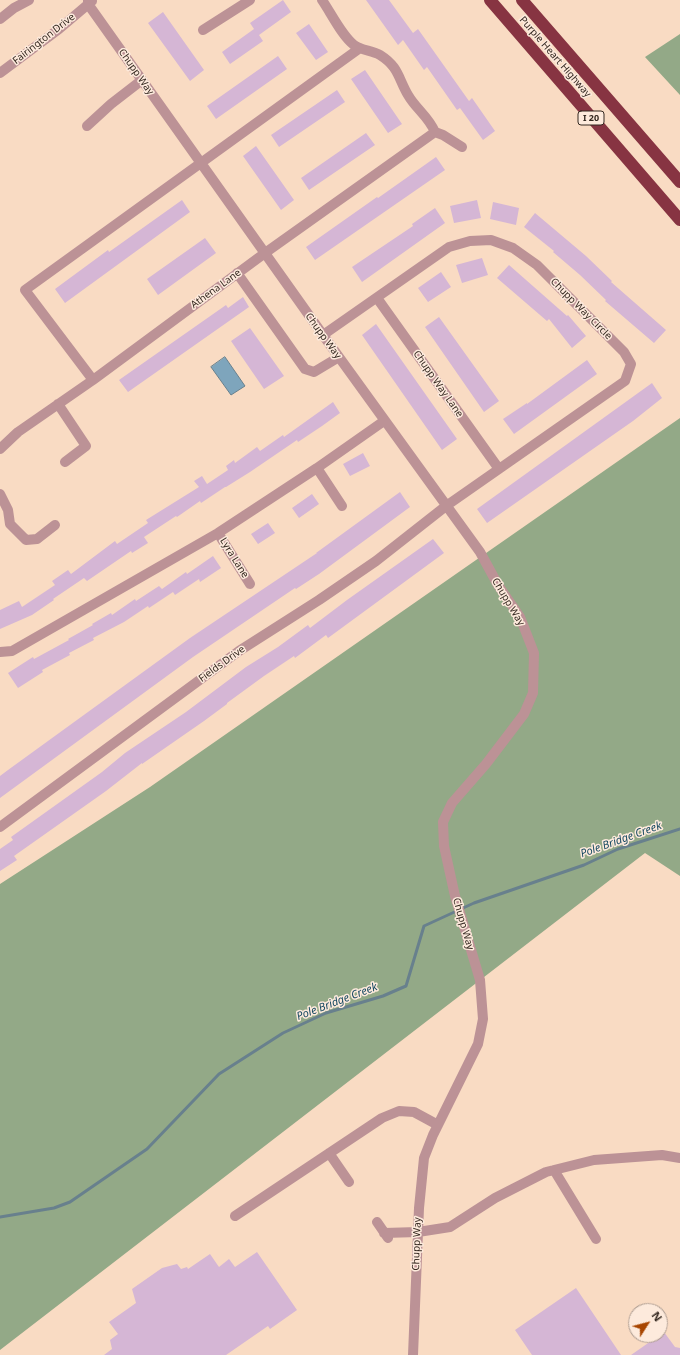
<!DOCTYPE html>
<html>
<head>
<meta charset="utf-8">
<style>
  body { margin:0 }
  #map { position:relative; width:680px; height:1355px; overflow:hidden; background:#f9dbc3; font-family:"Noto Sans",sans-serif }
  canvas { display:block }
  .north { position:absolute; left:628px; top:1303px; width:40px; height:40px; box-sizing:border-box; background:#fdeadc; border:1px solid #ad9c91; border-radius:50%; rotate:54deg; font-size:11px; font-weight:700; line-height:16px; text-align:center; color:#342820 }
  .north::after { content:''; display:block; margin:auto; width:14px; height:18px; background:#a84601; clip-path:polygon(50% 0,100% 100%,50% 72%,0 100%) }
</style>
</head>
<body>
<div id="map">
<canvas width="680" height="1355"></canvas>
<div class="north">N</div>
</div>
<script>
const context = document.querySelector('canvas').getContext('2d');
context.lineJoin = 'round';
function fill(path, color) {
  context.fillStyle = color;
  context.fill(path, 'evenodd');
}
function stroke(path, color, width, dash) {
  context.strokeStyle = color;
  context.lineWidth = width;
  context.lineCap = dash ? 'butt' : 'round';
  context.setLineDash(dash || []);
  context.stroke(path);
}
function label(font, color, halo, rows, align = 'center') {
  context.font = font + ' "Noto Sans",sans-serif';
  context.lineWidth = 3;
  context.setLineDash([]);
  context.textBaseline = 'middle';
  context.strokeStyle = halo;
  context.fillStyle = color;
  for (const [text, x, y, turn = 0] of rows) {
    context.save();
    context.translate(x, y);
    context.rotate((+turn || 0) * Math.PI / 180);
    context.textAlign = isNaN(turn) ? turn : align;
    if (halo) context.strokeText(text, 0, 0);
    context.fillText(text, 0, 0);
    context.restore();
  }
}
fill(new Path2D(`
  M680,34V95L645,57Z
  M680,418V876L645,853L0,1350V884L150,787Z`), '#93a987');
const water = new Path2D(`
  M225,357L245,386L231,395L211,367Z`);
fill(water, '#7ea5bc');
stroke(water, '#68808d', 1);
stroke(new Path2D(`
  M0,1217L54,1208L70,1202L147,1149L219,1074L283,1033L326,1013L383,996L406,986L424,926L474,903L584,865L618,849L680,829`), '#68808d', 3);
fill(new Path2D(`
  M283,0L291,12L259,35L263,41L230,64L222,52L254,29L250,23Z
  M366,0H389L413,33L418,29L469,101L472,98L495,131L483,140L460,108L457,110L427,67L424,70L403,40L398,45Z
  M163,12L204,70L190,81L148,23Z
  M309,24L328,52L316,60L296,33Z
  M278,56L287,69L216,119L207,106Z
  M365,70L402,124L388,133L351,79Z
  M337,90L345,102L279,147L271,135Z
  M366,133L375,145L309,190L301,178Z
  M256,146L294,200L281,210L243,156Z
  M436,157L445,170L315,260L306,247L377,197L378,198Z
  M182,200L190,212L65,303L55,289L108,250L109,252Z
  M477,200L481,218L454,223L450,206Z
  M493,202L519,208L516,225L490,219Z
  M435,208L445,223L362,282L352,267L413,226L412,224Z
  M535,213L586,256L612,281L611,282L666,330L654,343L605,301L606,300L580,275L553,252L554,251L524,227Z
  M205,238L216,253L158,295L147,279Z
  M482,258L488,275L462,283L456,265Z
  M509,265L567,316L568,315L586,336L572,348L549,319L547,321L497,278Z
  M441,272L451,287L428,302L418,288Z
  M243,297L249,307L128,392L119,380L226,305L228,308Z
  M439,317L499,401L484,412L425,327Z
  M376,324L457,439L442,450L362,335Z
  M250,328L284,376L264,389L231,341Z
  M587,360L597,374L514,434L503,419L527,403V404Z
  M652,383L662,398L633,421L487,523L477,509Z
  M333,402L340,413L322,426L298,442L297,440L250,472L226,487H225L201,503L200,501L177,517L176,516L144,537L148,543L132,553L131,551L87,581L84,578L53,599L54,600L32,615L0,629V610L19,601L22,607L55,585L52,581L68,570L71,574L115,541L117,544L148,523L146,520L199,487L194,481L202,476L207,484L228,470L226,466L234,460L235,463L257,447L260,451L283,435L284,437Z
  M363,453L370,466L350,476L343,464Z
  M400,492L410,507L319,574L296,589L295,588L193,657L0,798V776L8,770L190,638L317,553H316Z
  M312,494L319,504L299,518L292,508Z
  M268,523L275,533L258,544L251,534Z
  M433,539L444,553L328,638L326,635L295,658L294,656L264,676L227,703V704L204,721L142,764V763L106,791L14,856L17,860L0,871V849L13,840L11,837L102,772L125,753L186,712L246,667L278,647L308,625L310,628L347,600Z
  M213,556L221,568L200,582L199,579L175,595L173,592L149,608L148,606L124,622L93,638L94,640L69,653L70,655L42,670L43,672L18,688L8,673L33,657L34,659L69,640L68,639L93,625L92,624L111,613L112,615L135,599L136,601L159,586L162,589L186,572L187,574Z
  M257,1252L297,1310L270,1329L268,1326L226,1355H104L112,1349L110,1340L118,1334L109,1322L136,1303L132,1289L162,1268L177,1264L181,1269L187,1267L188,1269L210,1254L219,1267L229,1259L235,1267Z
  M576,1288L621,1355H532L515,1330Z
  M664,1332L675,1347L680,1348V1355H631Z`), '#d5b6d5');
stroke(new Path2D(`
  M88,0V4L323,335L480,552L498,585L520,617L534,653L533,693L524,714L486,764L452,803L443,822L444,846L455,896L480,980L483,1019L478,1044L433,1135L424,1158L419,1208L413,1355
  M322,0C331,13 342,36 354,45C362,51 372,50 380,55C399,67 398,78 408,95C416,109 428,116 435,132L443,135L462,147
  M0,19L14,8L29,0
  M203,30L250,0
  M0,73L59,29L92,1
  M87,126L111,104L142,80
  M237,273L305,369L314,372L339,357
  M377,298L499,469
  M93,380L25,290L360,48
  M58,404L86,446L65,462
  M0,449L18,432L93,380L265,253L435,132
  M317,468L342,506
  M0,494L8,510L10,524L26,540L37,539L55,525
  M218,533L250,584
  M0,652L12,651L218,533L317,468L384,421
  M0,827L239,651L319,600L376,561L446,506L625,381L631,364L624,352L537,265L513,248L491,240L470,241L449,247L323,335
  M329,1153L349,1182
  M554,1170L596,1239
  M235,1216L382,1118L399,1111L414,1112L438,1125
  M377,1222L388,1238
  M384,1233L418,1232L450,1227L495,1198L546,1172L594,1160L662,1155L680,1158`), '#bc9296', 10);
stroke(new Path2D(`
  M490,0L680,220
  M522,0L680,182`), '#873442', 12);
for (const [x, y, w] of [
  [591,118,26]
]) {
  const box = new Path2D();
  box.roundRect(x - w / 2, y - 7, w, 14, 3);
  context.fillStyle = '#fdeadc';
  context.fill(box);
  stroke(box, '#342820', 1);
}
label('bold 9px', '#342820', null, [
  ["I 20",591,118]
]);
label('10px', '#342820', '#fdeadc', [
  ["Fairington Drive",44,39,-38],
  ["Purple Heart Highway",555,57,49],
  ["Chupp Way",136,72,55],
  ["Athena Lane",216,289,-36],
  ["Chupp Way Circle",581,309,45],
  ["Chupp Way",323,336,54],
  ["Chupp Way Lane",438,384,55],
  ["Lyra Lane",234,558,58],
  ["Chupp Way",508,602,59],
  ["Fields Drive",222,664,-36],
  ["Chupp Way",463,924,74],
  ["Chupp Way",417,1244,-88]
]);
label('italic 11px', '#164962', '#fdeadc', [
  ["Pole Bridge Creek",621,840,-20],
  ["Pole Bridge Creek",337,1002,-21]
]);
</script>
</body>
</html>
